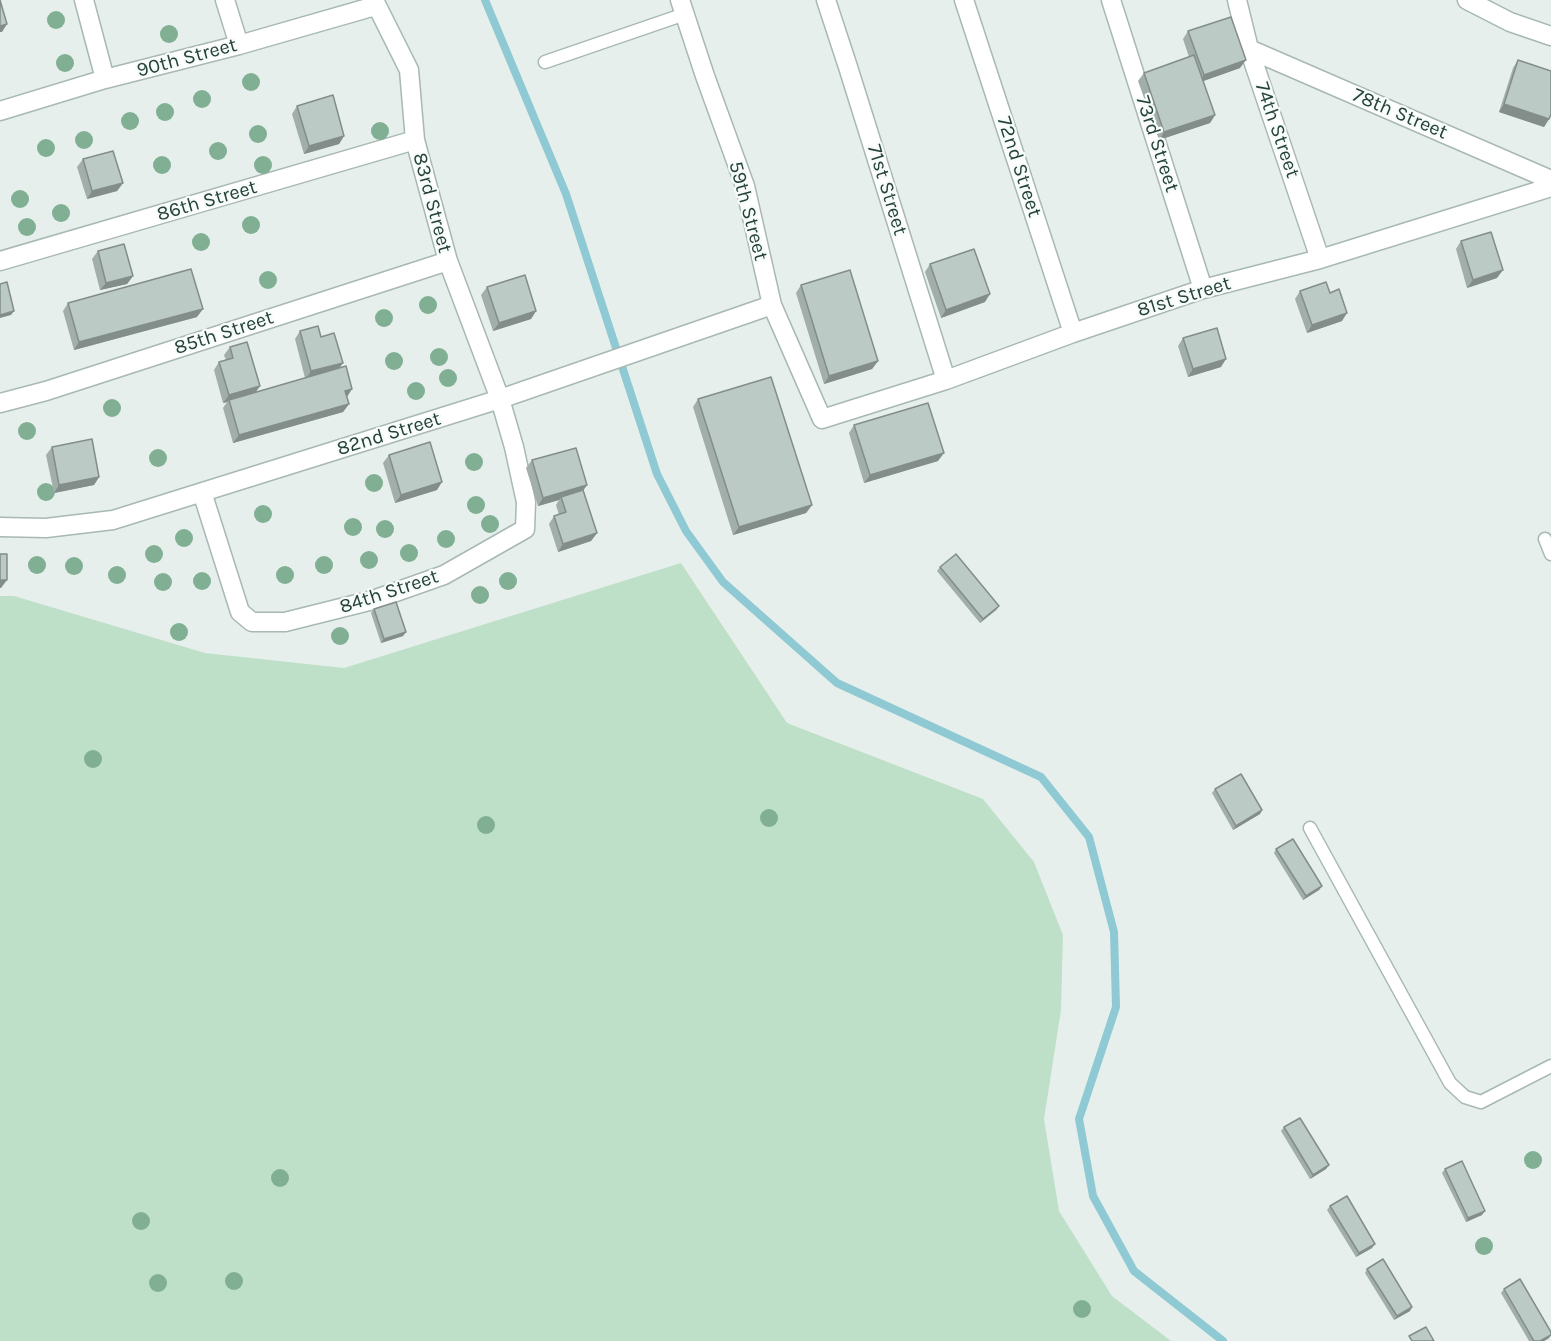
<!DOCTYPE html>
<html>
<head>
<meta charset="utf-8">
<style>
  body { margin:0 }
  canvas { display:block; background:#e6efeb }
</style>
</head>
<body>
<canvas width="1551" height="1341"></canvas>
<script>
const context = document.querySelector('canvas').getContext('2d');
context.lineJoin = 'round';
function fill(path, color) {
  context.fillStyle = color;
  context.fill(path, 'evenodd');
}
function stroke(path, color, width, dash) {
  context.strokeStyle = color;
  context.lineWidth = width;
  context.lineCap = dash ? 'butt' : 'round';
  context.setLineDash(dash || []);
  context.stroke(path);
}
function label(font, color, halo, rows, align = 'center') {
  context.font = font + ' Karla,sans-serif';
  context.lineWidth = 4.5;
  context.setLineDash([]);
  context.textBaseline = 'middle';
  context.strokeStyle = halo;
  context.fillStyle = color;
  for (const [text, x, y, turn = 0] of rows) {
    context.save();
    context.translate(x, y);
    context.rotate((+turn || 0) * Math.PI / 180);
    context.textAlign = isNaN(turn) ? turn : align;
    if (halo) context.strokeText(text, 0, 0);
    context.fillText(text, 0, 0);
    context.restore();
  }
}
fill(new Path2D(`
  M681,563L787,723L983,799L1034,862L1063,935L1061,1010L1044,1119L1059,1211L1112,1296L1171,1341H0V596H14L205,653L344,668Z`), '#bfe0c8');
stroke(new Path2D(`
  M485,0L566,194L657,474L686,531L723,582L837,683L1041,777L1089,837L1114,932L1116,1007L1079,1119L1093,1196L1134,1271L1223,1341`), '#8ec9d4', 8);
const lane = new Path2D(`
  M545,62L685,14
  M1545,539L1551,554
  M1310,828L1450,1083L1465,1097L1481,1102L1551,1066`);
const street = new Path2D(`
  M84,0L105,79
  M225,0L239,45
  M680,0L705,76L745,186L772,305L822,419L946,380L1073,333L1203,289L1320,259L1551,187
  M826,0L848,67L946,380
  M964,0L1073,333
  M1111,0L1203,289
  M1237,0L1249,49L1320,259
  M1467,0L1510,22L1551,36
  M1249,49L1551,180
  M0,111L105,79L239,45L375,6
  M0,261L415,140
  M0,403L46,391L448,261
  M202,492L240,612L252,622H285L373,600L444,575L525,529L526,502L514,447L500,399L448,261L415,140L409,70L374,0
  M0,527L46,528L113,520L500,399L772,305`);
stroke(lane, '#a8b8b2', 15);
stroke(street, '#a8b8b2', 21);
stroke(lane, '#fff', 12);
stroke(street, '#fff', 18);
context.fillStyle = '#80af93';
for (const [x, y] of [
  [56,20],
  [169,34],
  [65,63],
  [251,82],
  [202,99],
  [165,112],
  [130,121],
  [380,131],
  [258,134],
  [84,140],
  [46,148],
  [218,151],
  [162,165],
  [263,165],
  [20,199],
  [61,213],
  [251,225],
  [27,227],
  [201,242],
  [268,280],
  [428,305],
  [384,318],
  [439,357],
  [394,361],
  [448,378],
  [416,391],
  [112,408],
  [27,431],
  [158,458],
  [474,462],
  [374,483],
  [46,492],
  [476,505],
  [263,514],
  [490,524],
  [353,527],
  [385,529],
  [184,538],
  [446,539],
  [409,553],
  [154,554],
  [369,560],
  [37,565],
  [324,565],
  [74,566],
  [117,575],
  [285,575],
  [202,581],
  [508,581],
  [163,582],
  [480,595],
  [179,632],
  [340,636],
  [93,759],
  [769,818],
  [486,825],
  [1533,1160],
  [280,1178],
  [141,1221],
  [1484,1246],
  [234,1281],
  [158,1283],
  [1082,1309]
]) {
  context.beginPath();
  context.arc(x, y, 9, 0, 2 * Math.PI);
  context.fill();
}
fill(new Path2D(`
  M1188,31L1240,68L1203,81L1215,115L1210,123L1159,140L1138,81L1144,73L1189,57L1183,39Z
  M1518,60L1549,119L1544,127L1499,112L1513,68Z
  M297,106L344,136L339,144L304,154L292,114Z
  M83,159L123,183L117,191L87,199L77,167Z
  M1461,241L1497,278L1467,288L1456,249Z
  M98,251L133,276L127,284L100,290L92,259Z
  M930,264L985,302L941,318L925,272Z
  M801,285L878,361L872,369L824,384L796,293Z
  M487,287L536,311L531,319L493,331L481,295Z
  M1300,291L1330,293L1342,321L1307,333L1295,299Z
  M68,303L197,317L74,350L63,311Z
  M300,331L343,363L339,368L349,404L343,412L233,443L223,408L227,402L223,403L214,370L219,362L226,360L224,355L230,347L260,386L256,392L305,378L295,339Z
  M1183,338L1221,367L1188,377L1178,346Z
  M698,399L812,505L806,513L733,535L693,407Z
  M854,425L938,461L864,483L849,433Z
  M52,447L99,477L94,485L54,493L46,455Z
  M389,455L437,490L395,503L383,463Z
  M532,460L587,485L583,491L597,533L591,541L558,552L549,524L554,516L559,515L556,505L559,500L538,506L526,468Z
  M940,567L999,606L996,610L980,623L937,571Z
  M374,609L406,632L403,636L381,643L371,613Z
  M1215,789L1262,810L1260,814L1233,830L1212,793Z
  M1276,849L1322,886L1319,890L1303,900L1274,853Z
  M1284,1127L1326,1169L1310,1179L1281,1131Z
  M1445,1169L1482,1215L1466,1222L1442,1173Z
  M1330,1206L1372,1248L1356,1257L1327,1210Z
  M1367,1269L1410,1311L1394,1320L1365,1273Z
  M1504,1289L1549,1338L1544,1341H1529L1501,1293Z`), '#a1aea9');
fill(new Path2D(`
  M7,24L2,32H0V26Z
  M1246,60L1240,68L1198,83L1204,75Z
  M1504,104L1549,119L1544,127L1499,112Z
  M1215,115L1210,123L1159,140L1164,132Z
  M344,136L339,144L304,154L309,146Z
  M123,183L117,191L87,199L92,191Z
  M1503,270L1497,278L1467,288L1473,280Z
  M133,276L127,284L100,290L106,283Z
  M990,294L985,302L941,318L946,310Z
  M203,309L197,317L74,350L79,342Z
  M14,311L11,315L0,318V315Z
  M536,311L531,319L493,331L499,323Z
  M1347,313L1342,321L1307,333L1312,325Z
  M1226,359L1221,367L1188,377L1193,369Z
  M878,361L872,369L824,384L829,376Z
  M343,363L337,371L306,379L311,371Z
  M260,386L254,394L229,400L227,402L223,403L229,395Z
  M352,389L347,397L345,391Z
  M349,404L343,412L233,443L239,435Z
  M944,453L938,461L864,483L870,475Z
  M99,477L94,485L54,493L59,485Z
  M442,482L437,490L395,503L401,495Z
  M587,485L581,493L561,497L559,500L538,506L543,498Z
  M812,505L806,513L733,535L739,527Z
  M597,533L591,541L558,552L563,544Z
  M0,580H7L1,588H0Z
  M999,606L996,610L980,623L983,619Z
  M406,632L403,636L381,643L384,639Z
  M1262,810L1260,814L1233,830L1236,826Z
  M1322,886L1319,890L1303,900L1306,896Z
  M1329,1165L1326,1169L1310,1179L1313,1175Z
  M1485,1211L1482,1215L1466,1222L1468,1218Z
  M1375,1244L1372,1248L1356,1257L1359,1253Z
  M1412,1307L1410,1311L1394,1320L1397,1316Z
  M1551,1335L1549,1338L1544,1341H1540Z`), '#838d89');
const building = new Path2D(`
  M0,0L7,24L0,26Z
  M1231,17L1246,60L1204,75L1188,31Z
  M1194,55L1215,115L1164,132L1144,73Z
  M1518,60L1551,71V114L1549,119L1504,104Z
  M333,95L344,136L309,146L297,106Z
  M113,151L123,183L92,191L83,159Z
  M1491,232L1503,270L1473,280L1461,241Z
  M124,244L133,276L106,283L98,251Z
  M974,249L990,294L946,310L930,264Z
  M191,269L203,309L79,342L68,303Z
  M850,270L878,361L829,376L801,285Z
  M525,275L536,311L499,323L487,287Z
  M7,282L14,311L0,315V284Z
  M1326,282L1330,293L1339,289L1347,313L1312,325L1300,291Z
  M318,326L321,337L334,333L343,363L311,371L300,331Z
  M1217,328L1226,359L1193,369L1183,338Z
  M247,342L260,386L229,395L219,362L233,358L230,347Z
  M346,366L352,389L345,391L349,404L239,435L229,400Z
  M771,377L812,505L739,527L698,399Z
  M928,403L944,453L870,475L854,425Z
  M92,439L99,477L59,485L52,447Z
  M430,442L442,482L401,495L389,455Z
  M576,448L587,485L543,498L532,460Z
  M583,490L597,533L563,544L554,516L566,512L561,497Z
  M0,554H7V580H0Z
  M956,554L999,606L983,619L940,567Z
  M396,602L406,632L384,639L374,609Z
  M1241,774L1262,810L1236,826L1215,789Z
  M1293,839L1322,886L1306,896L1276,849Z
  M1300,1118L1329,1165L1313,1175L1284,1127Z
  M1462,1161L1485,1211L1468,1218L1445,1169Z
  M1347,1196L1375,1244L1359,1253L1330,1206Z
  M1383,1259L1412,1307L1397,1316L1367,1269Z
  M1520,1279L1551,1332V1335L1540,1341H1534L1504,1289Z
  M1426,1327L1434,1341H1412L1409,1336Z`);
fill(building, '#bbcac4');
stroke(building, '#838d89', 1.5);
label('20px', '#24423a', '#f7fbf9', [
  ["90th Street",187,58,-15],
  ["78th Street",1400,114,23],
  ["74th Street",1277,130,71],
  ["73rd Street",1157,144,72],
  ["72nd Street",1019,167,72],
  ["71st Street",887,190,73],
  ["86th Street",207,201,-16],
  ["83rd Street",432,203,75],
  ["59th Street",748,211,75],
  ["81st Street",1184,297,-17],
  ["85th Street",224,333,-18],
  ["82nd Street",389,434,-17],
  ["84th Street",389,592,-18]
]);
</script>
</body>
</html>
